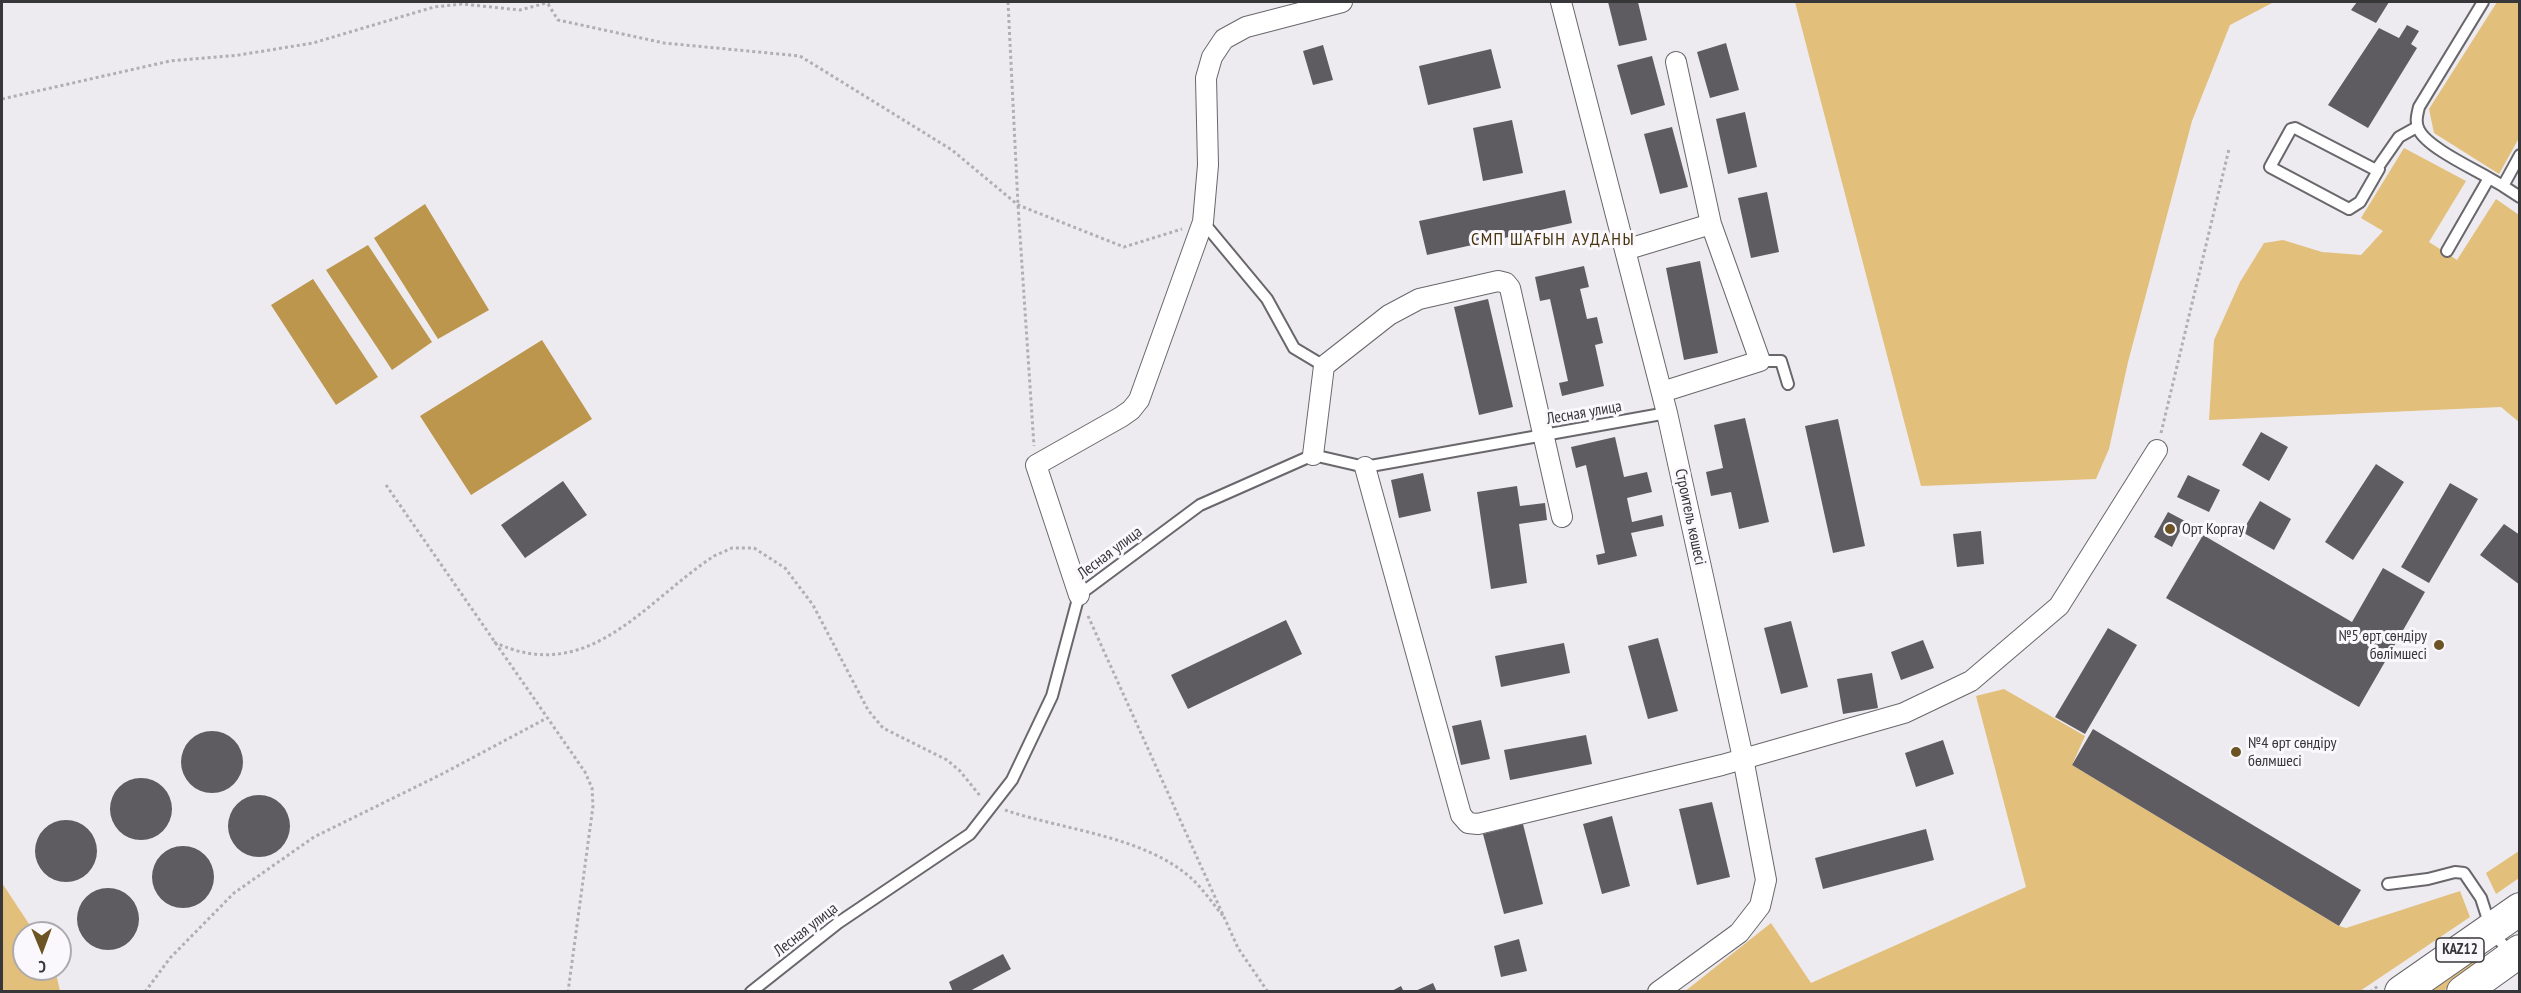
<!DOCTYPE html>
<html>
<head>
<meta charset="utf-8">
<style>
  body { margin:0 }
  #map { position:relative; width:2521px; height:993px; overflow:hidden; background:#edebf0; font-family:"PT Sans Narrow",sans-serif }
  canvas { display:block }
  .frame { position:absolute; inset:0; border:3px solid #373638; pointer-events:none }
  .north { position:absolute; left:12px; top:921px; width:60px; height:60px; box-sizing:border-box; background:#faf8fd; border:2px solid #acaaae; border-radius:50%; rotate:179deg; font-size:16px; font-weight:700; line-height:24px; text-align:center; color:#373638 }
  .north::after { content:''; display:block; margin:auto; width:21px; height:27px; background:#6b5323; clip-path:polygon(50% 0,100% 100%,50% 72%,0 100%) }
</style>
</head>
<body>
<div id="map">
<canvas width="2521" height="993"></canvas>
<div class="frame"></div>
<div class="north">С</div>
</div>
<script>
const context = document.querySelector('canvas').getContext('2d');
context.lineJoin = 'round';
function fill(path, color) {
  context.fillStyle = color;
  context.fill(path, 'evenodd');
}
function stroke(path, color, width, dash) {
  context.strokeStyle = color;
  context.lineWidth = width;
  context.lineCap = dash ? 'butt' : 'round';
  context.setLineDash(dash || []);
  context.stroke(path);
}
function label(font, color, halo, rows, align = 'center') {
  context.font = font + ' "PT Sans Narrow",sans-serif';
  context.lineWidth = 6;
  context.setLineDash([]);
  context.textBaseline = 'middle';
  context.strokeStyle = halo;
  context.fillStyle = color;
  for (const [text, x, y, turn = 0] of rows) {
    context.save();
    context.translate(x, y);
    context.rotate((+turn || 0) * Math.PI / 180);
    context.textAlign = isNaN(turn) ? turn : align;
    if (halo) context.strokeText(text, 0, 0);
    context.fillText(text, 0, 0);
    context.restore();
  }
}
fill(new Path2D(`
  M1795,2H2274L2230,25L2192,121L2128,362L2109,449L2096,479L1921,486Z
  M2497,2H2520L2519,138L2499,174L2434,133L2429,109Z
  M2404,148L2466,181L2429,242L2457,260L2496,199L2519,215V422L2501,407L2209,420L2214,340L2240,282L2264,243L2283,240L2322,252L2361,255L2383,231L2361,218Z
  M2004,689L2085,736L2072,765L2339,926L2346,928L2460,891L2470,917L2360,991L1684,992L1771,923L1811,983L2026,887L1976,696Z
  M2519,851V878L2496,894L2486,873Z
  M2,883L35,933H24V969H55L60,991H2Z
  M2474,958L2480,966L2443,991L2426,992Z`), '#e2bf7b');
fill(new Path2D(`
  M425,204L489,310L438,339L374,238Z
  M368,245L432,342L392,370L326,270Z
  M313,279L378,377L336,405L271,305Z
  M542,340L592,419L471,495L420,416Z`), '#bc964c');
fill(new Path2D(`
  M1608,2H1638L1647,40L1619,46Z
  M2357,2H2389L2376,23L2351,10Z
  M2407,25L2419,31L2411,44L2417,48L2368,128L2328,105L2379,28L2399,38Z
  M1726,43L1739,90L1710,98L1697,52Z
  M1323,45L1333,80L1313,85L1303,51Z
  M1491,49L1501,88L1428,105L1419,66Z
  M1652,56L1665,105L1631,115L1617,65Z
  M1745,112L1757,167L1728,174L1716,119Z
  M1512,120L1523,173L1483,181L1473,128Z
  M1672,127L1688,187L1660,194L1644,134Z
  M1565,190L1572,223L1427,255L1419,221Z
  M1767,192L1779,252L1751,258L1738,198Z
  M1700,261L1718,353L1684,360L1666,268Z
  M1584,266L1589,287L1580,289L1587,319L1597,317L1603,343L1595,345L1604,386L1562,396L1559,383L1568,381L1550,299L1540,301L1535,277Z
  M1488,299L1513,407L1479,415L1454,307Z
  M1745,418L1769,522L1739,529L1731,492L1711,496L1706,472L1723,468L1714,425Z
  M1838,419L1865,546L1833,553L1805,426Z
  M2261,432L2288,447L2269,481L2242,465Z
  M1615,437L1624,477L1647,472L1652,492L1627,498L1632,522L1662,515L1664,526L1631,533L1637,556L1598,565L1596,555L1605,553L1586,465L1576,468L1571,447Z
  M2376,464L2404,482L2353,560L2325,542Z
  M1423,473L1431,511L1399,518L1391,480Z
  M2188,475L2220,490L2209,512L2177,497Z
  M563,481L587,515L525,558L501,525Z
  M2450,483L2478,499L2429,583L2401,567Z
  M1517,486L1520,506L1545,503L1547,520L1519,524L1527,583L1491,589L1477,492Z
  M2260,501L2291,519L2274,550L2242,532Z
  M2168,512L2185,521L2172,547L2154,537Z
  M2504,524L2520,535V585L2480,555Z
  M1981,531L1984,564L1957,567L1953,534Z
  M2203,535L2352,622L2383,568L2425,592L2359,707L2166,598Z
  M1286,620L1302,654L1188,709L1171,675Z
  M1791,621L1808,687L1781,694L1764,628Z
  M2108,628L2137,645L2085,734L2055,717Z
  M1658,638L1678,711L1648,719L1628,646Z
  M1923,640L1934,668L1901,680L1891,652Z
  M1564,643L1570,673L1501,687L1495,656Z
  M1872,673L1878,708L1843,714L1837,679Z
  M1481,720L1490,759L1461,765L1452,726Z
  M2093,729L2361,890L2339,926L2072,765Z
  M181 762a31 31 0 1 1 62 0a31 31 0 1 1-62 0Z
  M1586,735L1592,764L1510,780L1504,750Z
  M1943,740L1954,774L1916,787L1905,753Z
  M110 809a31 31 0 1 1 62 0a31 31 0 1 1-62 0Z
  M228 826a31 31 0 1 1 62 0a31 31 0 1 1-62 0Z
  M1712,802L1730,877L1697,885L1679,809Z
  M1612,816L1630,886L1602,894L1583,824Z
  M35 851a31 31 0 1 1 62 0a31 31 0 1 1-62 0Z
  M1523,824L1543,904L1504,914L1483,834Z
  M1926,829L1934,860L1823,889L1815,858Z
  M152 877a31 31 0 1 1 62 0a31 31 0 1 1-62 0Z
  M77 919a31 31 0 1 1 62 0a31 31 0 1 1-62 0Z
  M1519,939L1527,971L1501,977L1494,946Z
  M1003,954L1011,969L968,992H953L949,982Z
  M1433,983L1437,992H1413Z
  M1401,986L1404,992H1390Z`), '#5e5c60');
const lane = new Path2D(`
  M2483,2L2419,107C2417,115 2415,123 2419,130C2427,147 2472,168 2489,178
  M2520,155L2503,186L2520,197
  M2379,169L2360,202L2349,209L2270,167L2291,129L2295,128L2376,170L2399,137L2417,127
  M1203,222L1267,299L1294,348L1324,366
  M2447,251L2489,178L2503,186
  M1760,361H1781L1788,384
  M2388,884L2428,879L2455,872L2464,873L2481,898L2491,929L2510,954
  M751,992L838,923L970,834L1012,780L1052,696L1079,595L1200,505L1313,455L1365,467L1667,413`);
const street = new Path2D(`
  M1561,2L1667,413L1743,758L1766,880L1760,906L1739,933L1658,992
  M1625,250L1711,224
  M1662,392L1760,361L1711,224L1676,62
  M1313,455L1324,366L1389,315L1419,299L1498,281L1506,283L1510,288L1562,517
  M1365,467L1461,815L1468,823L1478,824L1722,765L1904,713L1971,681L2059,606L2157,450
  M1079,595L1036,465L1121,417L1131,410L1139,400L1203,222L1208,165L1206,78L1212,57L1224,39L1246,27L1342,2`);
const primary = new Path2D(`
  M2401,992L2520,909
  M2463,992L2520,951`);
stroke(lane, '#69676b', 14);
stroke(street, '#69676b', 22);
stroke(primary, '#69676b', 34);
stroke(new Path2D(`
  M1008,2L1018,205L1034,446
  M548,4L558,20L664,43L800,56L952,150L1018,205L1124,247L1182,229
  M2,99L170,61L239,55L313,43L434,7L462,4L520,10L550,2
  M2161,433L2229,149
  M386,485L585,772L592,788L593,806L568,992
  M1088,616L1238,948L1268,992
  M494,642C588,687 644,602 714,556L732,548H754L785,568L813,605L868,710L883,728L947,760L960,771L981,797
  M1005,810C1063,830 1144,836 1191,878C1203,889 1213,904 1224,917
  M145,992L170,958L234,893L314,837L442,774L547,718
  M2370,992L2378,986`), '#b0afb3', 3, [3, 3]);
stroke(lane, '#fff', 10);
stroke(street, '#fff', 20);
stroke(primary, '#fff', 32);
for (const [x, y, r, color] of [
  [2170,529,6,"#6b5323"],
  [2439,645,6,"#6b5323"],
  [2236,752,6,"#6b5323"]
]) {
  const dot = new Path2D();
  dot.arc(x, y, r, 0, 2 * Math.PI);
  context.fillStyle = color;
  context.fill(dot);
  stroke(dot, '#faf8fd', 2);
}
for (const [x, y, w] of [
  [2460,950,48]
]) {
  const box = new Path2D();
  box.roundRect(x - w / 2, y - 12, w, 24, 4.5);
  context.fillStyle = '#faf8fd';
  context.fill(box);
  stroke(box, '#373638', 1.5);
}
label('bold 15px', '#373638', null, [
  ["KAZ12",2460,950]
]);
label('16px', '#373638', '#faf8fd', [
  ["Лесная улица",1584,413,-10],
  ["Строитель көшесі",1690,517,78],
  ["Лесная улица",1110,553,-37],
  ["Лесная улица",806,930,-38]
]);
label('16px', '#373638', '#faf8fd', [
  ["Орт Коргау",2182,529],
  ["№5 өрт сөндіру",2427,636,"right"],
  ["бөлімшесі",2427,654,"right"],
  ["№4 өрт сөндіру",2248,743],
  ["бөлмшесі",2248,761]
], 'left');
context.letterSpacing = '1.5px';
label('18px', '#47340d', '#faf8fd', [
  ["СМП ШАҒЫН АУДАНЫ",1553,240]
]);
context.letterSpacing = '0px';
</script>
</body>
</html>
